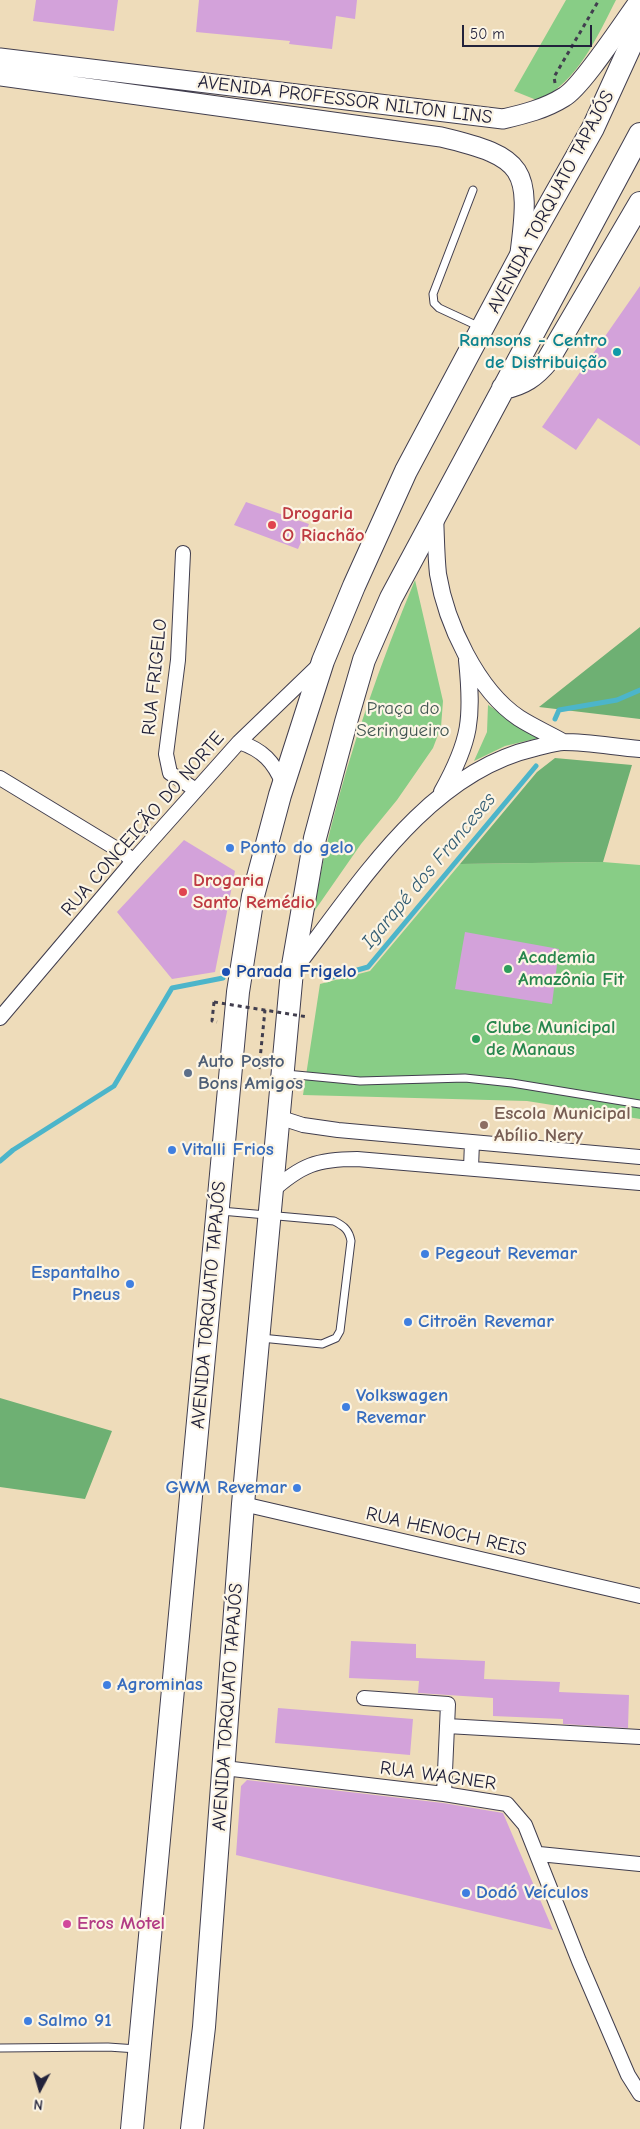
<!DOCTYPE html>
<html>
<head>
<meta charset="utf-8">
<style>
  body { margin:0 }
  #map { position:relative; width:640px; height:2129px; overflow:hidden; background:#eedcba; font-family:"Comic Neue",sans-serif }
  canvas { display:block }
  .north { position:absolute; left:15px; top:2064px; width:50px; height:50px; -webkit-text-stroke:4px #fcf5e5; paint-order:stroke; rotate:186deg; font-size:14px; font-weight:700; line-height:20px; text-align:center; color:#22223b }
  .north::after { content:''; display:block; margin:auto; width:18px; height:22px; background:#22223b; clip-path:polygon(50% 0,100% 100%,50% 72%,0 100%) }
  .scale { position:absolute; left:462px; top:25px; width:130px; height:22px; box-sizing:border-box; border:2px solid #22223b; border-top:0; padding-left:6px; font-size:15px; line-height:18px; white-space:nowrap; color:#22223b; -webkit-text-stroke:4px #fcf5e5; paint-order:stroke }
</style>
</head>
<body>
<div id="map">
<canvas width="640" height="2129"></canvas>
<div class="north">N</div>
<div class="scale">50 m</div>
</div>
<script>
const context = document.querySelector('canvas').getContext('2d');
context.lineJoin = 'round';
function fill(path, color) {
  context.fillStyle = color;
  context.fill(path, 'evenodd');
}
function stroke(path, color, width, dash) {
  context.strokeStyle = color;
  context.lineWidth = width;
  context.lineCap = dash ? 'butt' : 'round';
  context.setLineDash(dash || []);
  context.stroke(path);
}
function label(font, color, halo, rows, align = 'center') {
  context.font = font + ' "Comic Neue",sans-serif';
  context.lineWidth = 4.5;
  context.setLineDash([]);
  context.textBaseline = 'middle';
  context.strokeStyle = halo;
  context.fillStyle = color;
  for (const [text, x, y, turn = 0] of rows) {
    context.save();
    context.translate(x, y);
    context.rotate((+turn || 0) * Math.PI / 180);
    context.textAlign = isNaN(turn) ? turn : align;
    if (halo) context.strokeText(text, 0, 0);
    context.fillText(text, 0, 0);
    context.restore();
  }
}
fill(new Path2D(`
  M566,0H616C596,39 579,79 539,101L514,91Z
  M415,580L443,701L441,727L433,748L397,800L361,844L313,913C319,886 323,858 330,831C351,746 381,662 415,580Z
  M488,705L539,738L505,746L474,761L487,732Z
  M603,862L640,865V1119L527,1101L303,1095L320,984L370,971L460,864Z`), '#88cd86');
fill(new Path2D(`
  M640,627V719L539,707Z
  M555,758L632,765L603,862L460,864L537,772Z
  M0,1398L112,1431L85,1499L0,1487Z`), '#6eb073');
stroke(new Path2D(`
  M555,719L559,710L617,700L640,690
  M333,977L368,967L536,766
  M0,1161L13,1150L114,1086L172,988L223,978`), '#4cb5ca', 5);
fill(new Path2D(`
  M36,0H118L114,31L33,21Z
  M199,0H357L355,19L336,16L332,49L289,44L290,41L196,32Z
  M640,286V446L598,418L576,450L542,427Z
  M246,502L309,524L298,549L234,525Z
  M184,840L235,871L215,972L172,979L117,912Z
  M465,932L559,949L552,1004L455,989Z
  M351,1641L416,1644V1658L485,1661L484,1679L560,1682L559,1692L629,1695L628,1728L563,1724V1719L493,1716V1698L418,1693L419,1681L349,1678Z
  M278,1708L413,1719L410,1755L275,1743Z
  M247,1780L443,1803L503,1813L553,1930L236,1855L241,1786Z`), '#d3a2da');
const service = new Path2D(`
  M473,190L433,294L434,303L439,308L480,327
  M286,1074L360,1081L465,1078L512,1083L640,1104
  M221,1211L334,1221C344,1226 349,1230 351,1241L340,1331L336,1338L322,1344L261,1338
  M0,2048L108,2047L137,2049`);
const minor = new Path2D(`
  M183,553L178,660L166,754L170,773L196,790
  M239,742C263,750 274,762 283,784
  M0,778L125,854L133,861
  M0,1018L133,861L239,742L319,665
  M278,1117L303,1125L338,1130L640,1157
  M471,1168L472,1142
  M271,1192C301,1165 317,1159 357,1159L640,1183
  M243,1504L640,1596
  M364,1698L448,1704L444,1794
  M447,1726L640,1737
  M224,1768L444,1794L507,1804L525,1825L579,1961L628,2075L640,2094
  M539,1854L640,1864`);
const tertiary = new Path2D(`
  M435,516C436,535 436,555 438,574C446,623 477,690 519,718C533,727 549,734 563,742
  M442,792C471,740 473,718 467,660
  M294,969C358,887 426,773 535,748C544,746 555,742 564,742C589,742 615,747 640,749`);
const secondary = new Path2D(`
  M0,58L503,119C524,114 545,109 564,97C582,87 625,20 640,0
  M0,76L441,137C526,157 531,169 520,253`);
const trunk = new Path2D(`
  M503,388C523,384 535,376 548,360L640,203
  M132,2129L238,992L253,896L280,795L323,661L354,586L406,471L519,259L593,128L640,25
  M192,2129L204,2027L243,1504L292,971L315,838L346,722L364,660L391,598L640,134`);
stroke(service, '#413e4e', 9);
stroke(minor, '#413e4e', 16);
stroke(tertiary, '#413e4e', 18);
stroke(secondary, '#413e4e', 21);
stroke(trunk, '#413e4e', 24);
stroke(new Path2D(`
  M555,83L554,77L599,0
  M214,1002L212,1021L217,1022
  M259,1069L265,1010`), '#413e4e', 3, [4, 4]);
stroke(service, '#fff', 7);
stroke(minor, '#fff', 14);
stroke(tertiary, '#fff', 16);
stroke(secondary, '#fff', 19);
stroke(trunk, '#fff', 22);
stroke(new Path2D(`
  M214,1002L308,1017`), '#413e4e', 3, [4, 4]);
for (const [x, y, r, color] of [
  [617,352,5,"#0f9aa8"],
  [272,525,5,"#e0444e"],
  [230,848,5,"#3f7fe0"],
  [183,892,5,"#e0444e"],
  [508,969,5,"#2e9e5b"],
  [226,972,5,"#1a4fb4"],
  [476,1039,5,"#2e9e5b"],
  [188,1073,5,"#5c6f8a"],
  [484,1125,5,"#8d6e63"],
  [172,1150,5,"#3f7fe0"],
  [425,1254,5,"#3f7fe0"],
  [130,1284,5,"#3f7fe0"],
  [408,1322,5,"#3f7fe0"],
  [346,1407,5,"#3f7fe0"],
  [297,1488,5,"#3f7fe0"],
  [107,1685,5,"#3f7fe0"],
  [466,1893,5,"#3f7fe0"],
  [67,1924,5,"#d1479c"],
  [28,2021,5,"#3f7fe0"]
]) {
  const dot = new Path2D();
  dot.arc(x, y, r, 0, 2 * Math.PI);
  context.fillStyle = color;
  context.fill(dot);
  stroke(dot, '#fcf5e5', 2);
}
label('19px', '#22223b', '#fcf5e5', [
  ["AVENIDA PROFESSOR NILTON LINS",345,100,7],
  ["AVENIDA TORQUATO TAPAJÓS",551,202,-62],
  ["RUA FRIGELO",155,677,-84],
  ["RUA CONCEIÇÃO DO NORTE",143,824,-49],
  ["AVENIDA TORQUATO TAPAJÓS",209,1305,-85],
  ["RUA HENOCH REIS",446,1532,13],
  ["AVENIDA TORQUATO TAPAJÓS",228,1707,-86],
  ["RUA WAGNER",438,1776,8]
]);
label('bold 19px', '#0d838f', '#fcf5e5', [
  ["Ramsons - Centro",607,341],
  ["de Distribuição",607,363]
], 'right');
label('bold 19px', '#be3a42', '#fcf5e5', [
  ["Drogaria",282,514],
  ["O Riachão",282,536],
  ["Drogaria",193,881],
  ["Santo Remédio",193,903]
], 'left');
label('19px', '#415552', '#fcf5e5', [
  ["Praça do",403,709],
  ["Seringueiro",403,731]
]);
label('bold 19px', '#366cbe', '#fcf5e5', [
  ["Ponto do gelo",240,848],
  ["Vitalli Frios",182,1150],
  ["Pegeout Revemar",435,1254],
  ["Espantalho",120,1273,"right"],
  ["Pneus",120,1295,"right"],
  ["Citroën Revemar",418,1322],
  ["Volkswagen",356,1396],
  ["Revemar",356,1418],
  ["GWM Revemar",287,1488,"right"],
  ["Agrominas",117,1685],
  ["Dodó Veículos",476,1893],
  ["Salmo 91",38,2021]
], 'left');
label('bold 19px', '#27864d', '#fcf5e5', [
  ["Academia",518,958],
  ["Amazônia Fit",518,980],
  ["Clube Municipal",486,1028],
  ["de Manaus",486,1050]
], 'left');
label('bold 19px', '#164399', '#fcf5e5', [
  ["Parada Frigelo",236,972]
], 'left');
label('bold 19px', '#4e5e75', '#fcf5e5', [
  ["Auto Posto",198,1062],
  ["Bons Amigos",198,1084]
], 'left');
label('bold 19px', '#785e54', '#fcf5e5', [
  ["Escola Municipal",494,1114],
  ["Abílio Nery",494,1136]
], 'left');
label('bold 19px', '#b23c85', '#fcf5e5', [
  ["Eros Motel",77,1924]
], 'left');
label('italic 20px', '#335d74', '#fcf5e5', [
  ["Igarapé dos Franceses",429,871,-50]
]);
</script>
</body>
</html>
